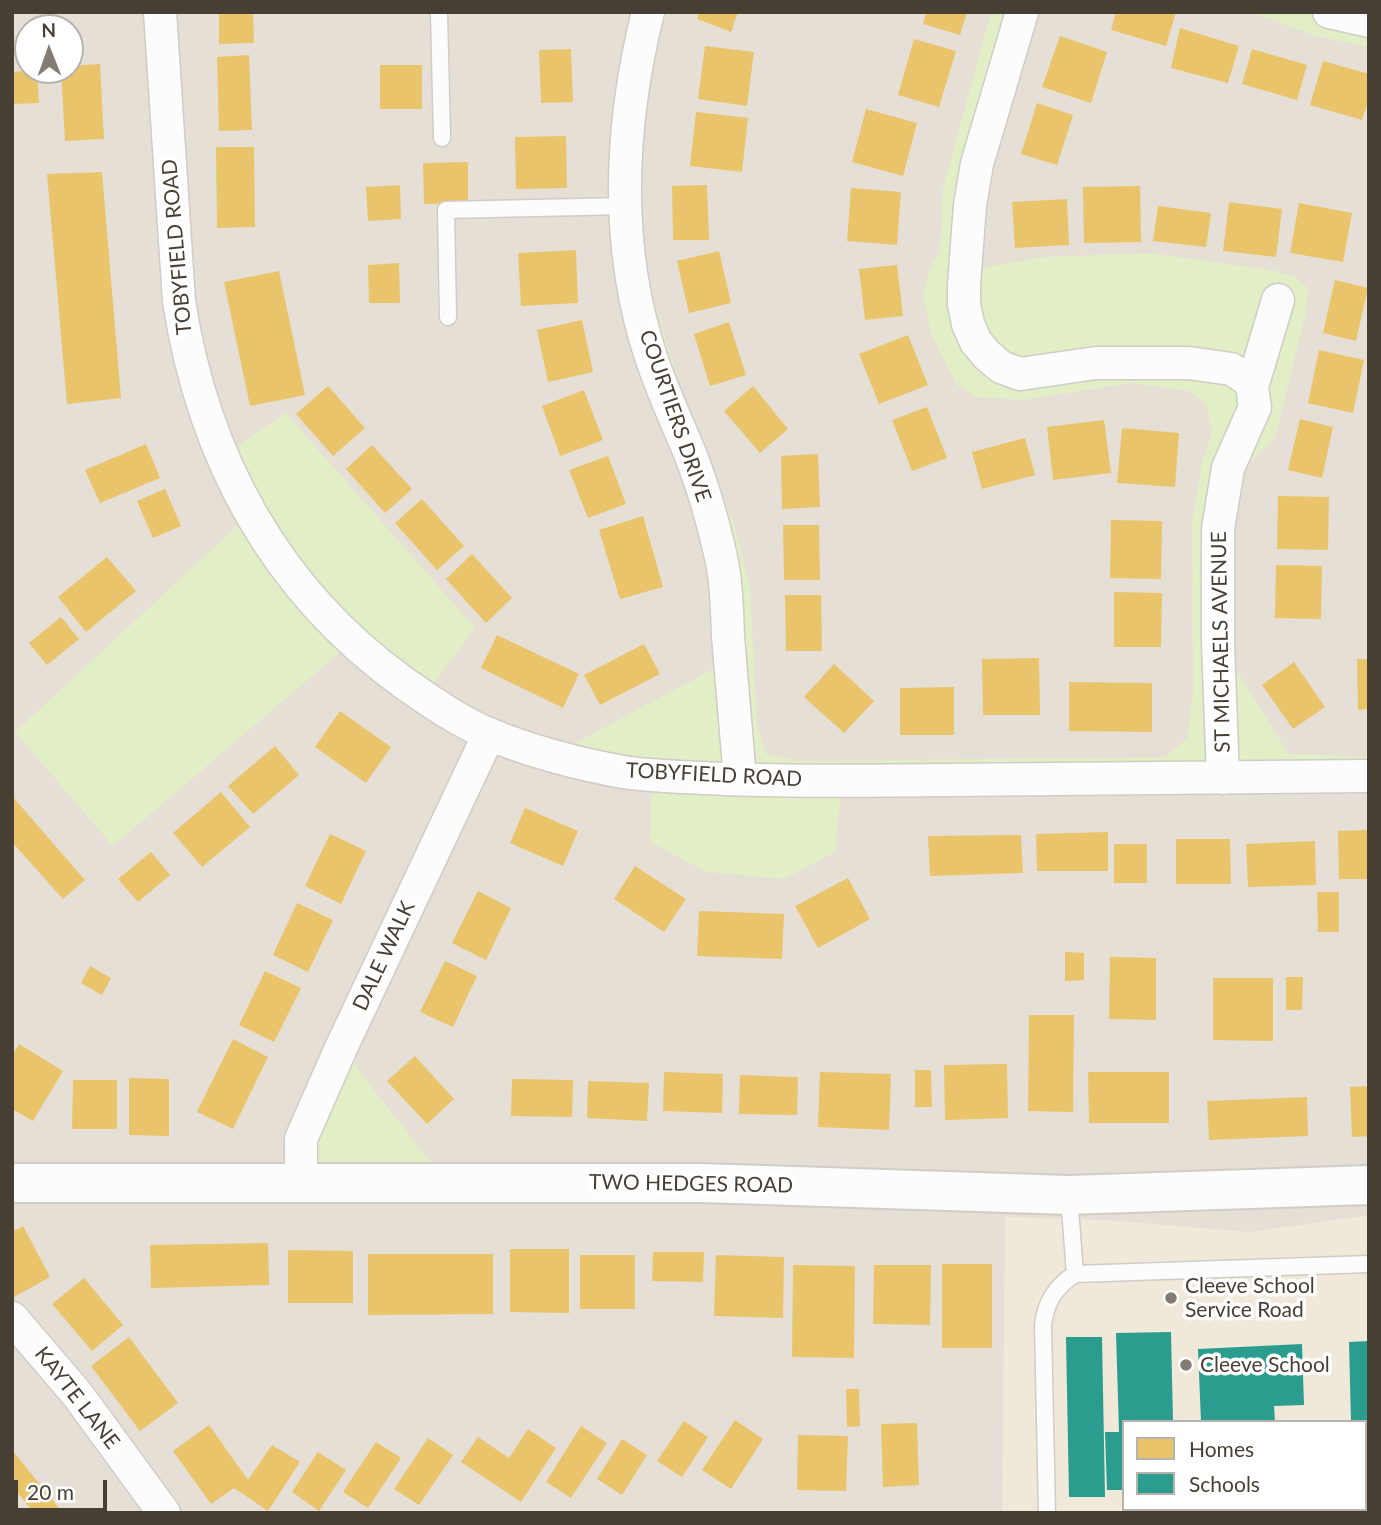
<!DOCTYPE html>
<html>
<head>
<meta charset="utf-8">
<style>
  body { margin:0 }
  #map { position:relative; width:1381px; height:1525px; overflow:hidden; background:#f2eee8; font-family:Lato,sans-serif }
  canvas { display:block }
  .frame { position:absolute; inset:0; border:14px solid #483f34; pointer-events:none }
  .legend { position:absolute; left:1122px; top:1420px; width:245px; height:91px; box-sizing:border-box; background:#fff; border:2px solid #b6b2ae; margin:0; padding:9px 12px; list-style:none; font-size:21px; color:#483f34 }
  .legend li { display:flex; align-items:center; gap:14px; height:35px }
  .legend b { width:35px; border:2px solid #b6b2ae }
  .north { position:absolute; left:14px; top:14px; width:70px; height:70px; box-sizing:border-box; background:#fff; border:2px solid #b6b2ae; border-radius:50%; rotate:359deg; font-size:19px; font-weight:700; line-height:28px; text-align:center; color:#483f34 }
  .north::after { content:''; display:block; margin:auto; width:24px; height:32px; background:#847c73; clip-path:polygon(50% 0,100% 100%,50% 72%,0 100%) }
  .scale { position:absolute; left:14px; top:1480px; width:93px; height:32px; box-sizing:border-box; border:4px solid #483f34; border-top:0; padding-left:9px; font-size:21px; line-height:24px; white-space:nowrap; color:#483f34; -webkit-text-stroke:5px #fff; paint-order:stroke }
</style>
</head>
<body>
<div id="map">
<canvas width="1381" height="1525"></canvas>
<div class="frame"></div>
<ul class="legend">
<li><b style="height:19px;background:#e9c46a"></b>Homes</li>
<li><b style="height:19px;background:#2a9d8f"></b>Schools</li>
</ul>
<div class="north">N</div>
<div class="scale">20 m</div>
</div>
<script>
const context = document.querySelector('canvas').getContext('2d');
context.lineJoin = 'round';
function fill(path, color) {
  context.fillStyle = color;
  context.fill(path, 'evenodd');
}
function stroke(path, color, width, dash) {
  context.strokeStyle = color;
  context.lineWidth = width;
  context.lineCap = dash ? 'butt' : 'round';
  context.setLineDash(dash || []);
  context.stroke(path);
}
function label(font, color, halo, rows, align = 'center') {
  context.font = font + ' Lato,sans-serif';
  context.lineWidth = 7;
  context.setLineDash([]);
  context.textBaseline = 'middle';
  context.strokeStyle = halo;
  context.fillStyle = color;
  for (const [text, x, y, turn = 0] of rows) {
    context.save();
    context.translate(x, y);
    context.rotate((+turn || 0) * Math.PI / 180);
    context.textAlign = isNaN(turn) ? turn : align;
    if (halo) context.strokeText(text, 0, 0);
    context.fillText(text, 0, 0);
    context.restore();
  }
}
fill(new Path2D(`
  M12,12H1369V1513H12ZM28,28H70V70H28ZM1124,1422H1365V1509H1124Z`), '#e6dfd5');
fill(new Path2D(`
  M1369,1215V1513H1002L1005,1217L1107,1220L1250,1232ZM1124,1422H1365V1509H1124Z`), '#f0e8d9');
fill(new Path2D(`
  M648,12H668L660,32L638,146L640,234L656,310L687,406L734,524L750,587L757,725L766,754L800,761L1165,757L1187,739L1193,691L1192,523L1202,463L1212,432L1206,403L1188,391L1132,383L1022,400L976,397L957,385L931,334L923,294L929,271L940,250L943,188L991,12H1036L1014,86L981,211L982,268L1042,257L1148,253L1272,270L1295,277L1308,288L1306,312L1275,438L1247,465L1236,514L1231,623L1230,660L1289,754L1369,757V776L842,782L835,852L784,879L707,872L650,842L652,776L553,755L730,660L723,565L629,254Z
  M1250,12H1369V47L1317,36Z
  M286,413L475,628L423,697L352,642L113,846L15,732L250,514L221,457Z
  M341,1048L447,1183H301Z`), '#e2eec5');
fill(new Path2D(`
  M219,12H253L254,43L219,44Z
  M699,12H738L731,32L697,19Z
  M926,12H967L960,35L923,24Z
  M1116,12H1176L1166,46L1111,30Z
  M1180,28L1239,46L1228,83L1171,68Z
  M1060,36L1107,52L1091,103L1042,87Z
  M914,39L956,51L939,107L898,95Z
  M705,46L754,52L747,106L698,99Z
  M571,49L573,102L541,103L539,50Z
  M1252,49L1307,65L1297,100L1242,84Z
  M249,55L252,130L219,131L217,57Z
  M1323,61L1369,74V98L1362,120L1310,105Z
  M100,64L104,139L65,141L61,70H70V66Z
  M380,65H422V109H380Z
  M37,70L39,103L12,104V72Z
  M1037,103L1073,115L1057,165L1021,154Z
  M866,109L917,123L903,176L852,162Z
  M696,112L748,118L742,172L690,166Z
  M566,136L567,188L516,189L515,137Z
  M216,147H254L255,227L217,228Z
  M468,162V203L424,204L423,163Z
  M102,172L121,398L67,404L47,174Z
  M400,185L401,219L368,221L366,187Z
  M707,185L709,240H673L672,186Z
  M1140,186L1141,242L1084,243L1083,187Z
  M851,188L901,192L897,245L847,241Z
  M1067,199L1069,245L1015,248L1012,202Z
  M1229,202L1282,209L1276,257L1223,251Z
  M1299,203L1352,213L1343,262L1290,253Z
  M1158,206L1211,213L1206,247L1153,241Z
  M576,250L578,303L521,306L518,253Z
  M719,251L731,303L689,313L677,261Z
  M399,263L400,303H369L368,265Z
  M897,265L903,316L865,320L859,269Z
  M279,271L305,395L250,406L224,282Z
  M1335,280L1368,288L1356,341L1323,333Z
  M582,320L593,372L548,382L537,330Z
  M729,322L746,375L710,386L694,334Z
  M908,335L928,385L879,404L859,354Z
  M1319,350L1364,360L1353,413L1308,403Z
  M328,386L365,428L333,456L296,414Z
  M753,386L788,429L760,453L724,411Z
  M584,390L603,440L560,456L542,406Z
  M927,407L947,458L912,471L892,420Z
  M1300,419L1333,427L1322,478L1288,470Z
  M1104,420L1111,473L1053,480L1047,427Z
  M1122,428L1179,433L1175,487L1117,483Z
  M1025,438L1035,475L982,489L972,452Z
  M146,444L160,478L100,503L85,470Z
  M372,445L412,489L385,513L346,469Z
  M818,454L820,507L782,509L781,456Z
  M608,456L626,504L588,518L569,470Z
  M165,489L181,526L153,538L137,501Z
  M1278,496L1329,497L1328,550L1277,549Z
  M422,499L464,546L437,570L395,523Z
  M643,516L663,587L620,599L599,530Z
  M1111,520L1162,521L1161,579L1110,578Z
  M783,525H819L820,580H784Z
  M472,554L512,598L486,623L446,579Z
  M107,557L136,591L86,632L58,597Z
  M1276,565L1322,566L1321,619L1275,618Z
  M1114,592L1162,593L1161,647H1114Z
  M785,595H821L822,651H786Z
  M61,617L79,639L47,665L29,643Z
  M497,635L579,674L563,708L481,668Z
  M644,644L660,674L600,705L584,675Z
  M1039,658L1040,715H983L982,659Z
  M1357,659H1369V709L1358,710Z
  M1294,662L1325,707L1293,729L1262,685Z
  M834,664L874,701L844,733L804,697Z
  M1069,682L1152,683V732L1069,731Z
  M954,687V735H900V688Z
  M340,711L391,747L366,783L315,747Z
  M275,746L299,775L253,814L228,786Z
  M221,792L250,827L202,867L173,833Z
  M12,796L85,880L63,899L12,842Z
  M525,808L578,831L563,866L510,843Z
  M1369,830V879H1339L1338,831Z
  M1108,832V871H1037L1036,834Z
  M330,834L366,851L341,904L305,886Z
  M1021,835L1023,873L930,876L928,836Z
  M1176,839H1230L1231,884H1176Z
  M1315,841L1316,885L1248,887L1246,844Z
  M1114,844H1147V883H1114Z
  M151,852L170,875L138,902L118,879Z
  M635,866L686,899L664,932L614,899Z
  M848,878L870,919L818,948L795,906Z
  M478,891L511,908L486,960L452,943Z
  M1317,892H1339V932H1318Z
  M297,903L333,920L308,972L273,955Z
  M699,911L784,914L782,959L697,956Z
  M1065,952L1084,953V980L1065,981Z
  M1110,957L1156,958V1020L1109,1019Z
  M445,961L477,976L453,1027L420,1012Z
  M90,966L111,978L102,995L81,983Z
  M265,971L301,988L274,1042L239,1025Z
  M1286,977H1303L1302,1010H1286Z
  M1213,978H1273V1041L1213,1040Z
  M1029,1015H1074L1073,1112L1028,1111Z
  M233,1039L268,1057L233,1129L197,1112Z
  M19,1044L63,1071L33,1121L12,1109V1056Z
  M415,1056L454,1099L427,1124L387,1081Z
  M1007,1064L1008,1118L945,1120L944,1065Z
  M915,1070H931L932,1107H915Z
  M664,1072L723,1074L722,1113L663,1111Z
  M820,1072L891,1074L889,1130L818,1127Z
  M1088,1072H1169V1123H1089Z
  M740,1075L798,1077L797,1115L739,1114Z
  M129,1078L169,1079V1136L129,1135Z
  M512,1079L573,1080L572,1117L511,1116Z
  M73,1080H117V1129H72Z
  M588,1081L649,1083L647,1121L587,1118Z
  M1369,1086V1136L1352,1137L1350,1087Z
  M1307,1097L1308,1136L1209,1140L1207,1101Z
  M23,1226L50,1277L14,1297L12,1293V1232Z
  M268,1243L269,1285L151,1288L150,1245Z
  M510,1249H569V1313L510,1312Z
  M288,1250L353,1251V1303H288Z
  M653,1252H704L703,1282L652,1281Z
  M368,1254H493V1314L368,1315Z
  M580,1255H635V1309H580Z
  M716,1255L784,1257L783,1318L714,1316Z
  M942,1264H992V1348H942Z
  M793,1265L855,1266L854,1358L792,1357Z
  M874,1265H931L930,1325L873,1324Z
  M84,1278L123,1325L92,1351L52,1304Z
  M129,1337L178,1403L140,1431L91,1366Z
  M846,1389H859L860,1426L847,1427Z
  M735,1420L763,1439L731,1489L702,1470Z
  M684,1421L708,1437L682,1477L657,1461Z
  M917,1423L919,1485L883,1487L881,1424Z
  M209,1425L248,1480L272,1445L300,1462L268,1511L234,1488L211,1504L173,1451Z
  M581,1426L607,1443L571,1498L546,1482Z
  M528,1429L556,1448L521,1502L461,1462L478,1437L509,1458Z
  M798,1435L848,1436L846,1491L797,1490Z
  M428,1438L453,1455L419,1505L394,1489Z
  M622,1439L647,1455L622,1495L597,1479Z
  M376,1442L401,1458L368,1508L343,1492Z
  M12,1450L59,1508L53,1513H34L12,1486Z
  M318,1452L346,1470L319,1511L292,1492Z`), '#e9c46a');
fill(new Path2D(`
  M1171,1332L1173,1422H1124V1490H1107L1105,1432H1119L1116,1333Z
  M1066,1337H1102L1105,1497H1069Z
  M1369,1341V1440H1365V1422H1351L1349,1342Z
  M1302,1344L1304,1405L1274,1406L1275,1422H1201L1198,1349Z`), '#2a9d8f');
const service = new Path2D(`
  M439,12L442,138
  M448,317L446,210L625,206
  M1069,1195L1075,1274L1369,1264
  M1047,1513L1043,1325C1046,1302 1055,1287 1075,1274`);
const minor = new Path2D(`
  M160,12L179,301C203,457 275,590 404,683C431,702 460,722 491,735C533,752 579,764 623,772C657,777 690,777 724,779C799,782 874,781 949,780C1089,779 1229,778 1369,776
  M648,12C620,125 614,245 651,357C662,390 676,420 689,451C703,486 714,525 722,562C727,586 727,612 728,636C732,684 736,732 740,779
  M1022,12L977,164L970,205L964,285V304L968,324L976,342L987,355L1001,367L1020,374L1096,363H1189L1231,369L1247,379L1252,387L1255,407L1228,468L1218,529V643L1223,778
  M1329,12L1369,21
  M1252,387L1278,300
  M301,1183V1139L341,1048L489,734
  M12,1318L77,1394L164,1513`);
const tertiary = new Path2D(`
  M12,1183H702L1069,1195L1369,1185`);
stroke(service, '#d0ccc6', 19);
stroke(minor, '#d0ccc6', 35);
stroke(tertiary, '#d0ccc6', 42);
stroke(service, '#fdfcfc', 16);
stroke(minor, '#fdfcfc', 32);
stroke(tertiary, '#fdfcfc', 38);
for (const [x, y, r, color] of [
  [1171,1298,7,"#847c73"],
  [1186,1365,7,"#847c73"]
]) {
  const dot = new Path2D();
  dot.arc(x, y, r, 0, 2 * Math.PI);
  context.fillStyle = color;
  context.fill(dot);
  stroke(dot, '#fff', 2.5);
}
label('21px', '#483f34', '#fff', [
  ["TOBYFIELD ROAD",177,247,-95],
  ["COURTIERS DRIVE",675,416,71],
  ["ST MICHAELS AVENUE",1221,642,-91],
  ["TOBYFIELD ROAD",714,775,3],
  ["DALE WALK",384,956,-65],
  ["TWO HEDGES ROAD",691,1184,1],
  ["KAYTE LANE",77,1398,52]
]);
label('21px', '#483f34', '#fff', [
  ["Cleeve School",1185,1286],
  ["Service Road",1185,1310],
  ["Cleeve School",1200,1365]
], 'left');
</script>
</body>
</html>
